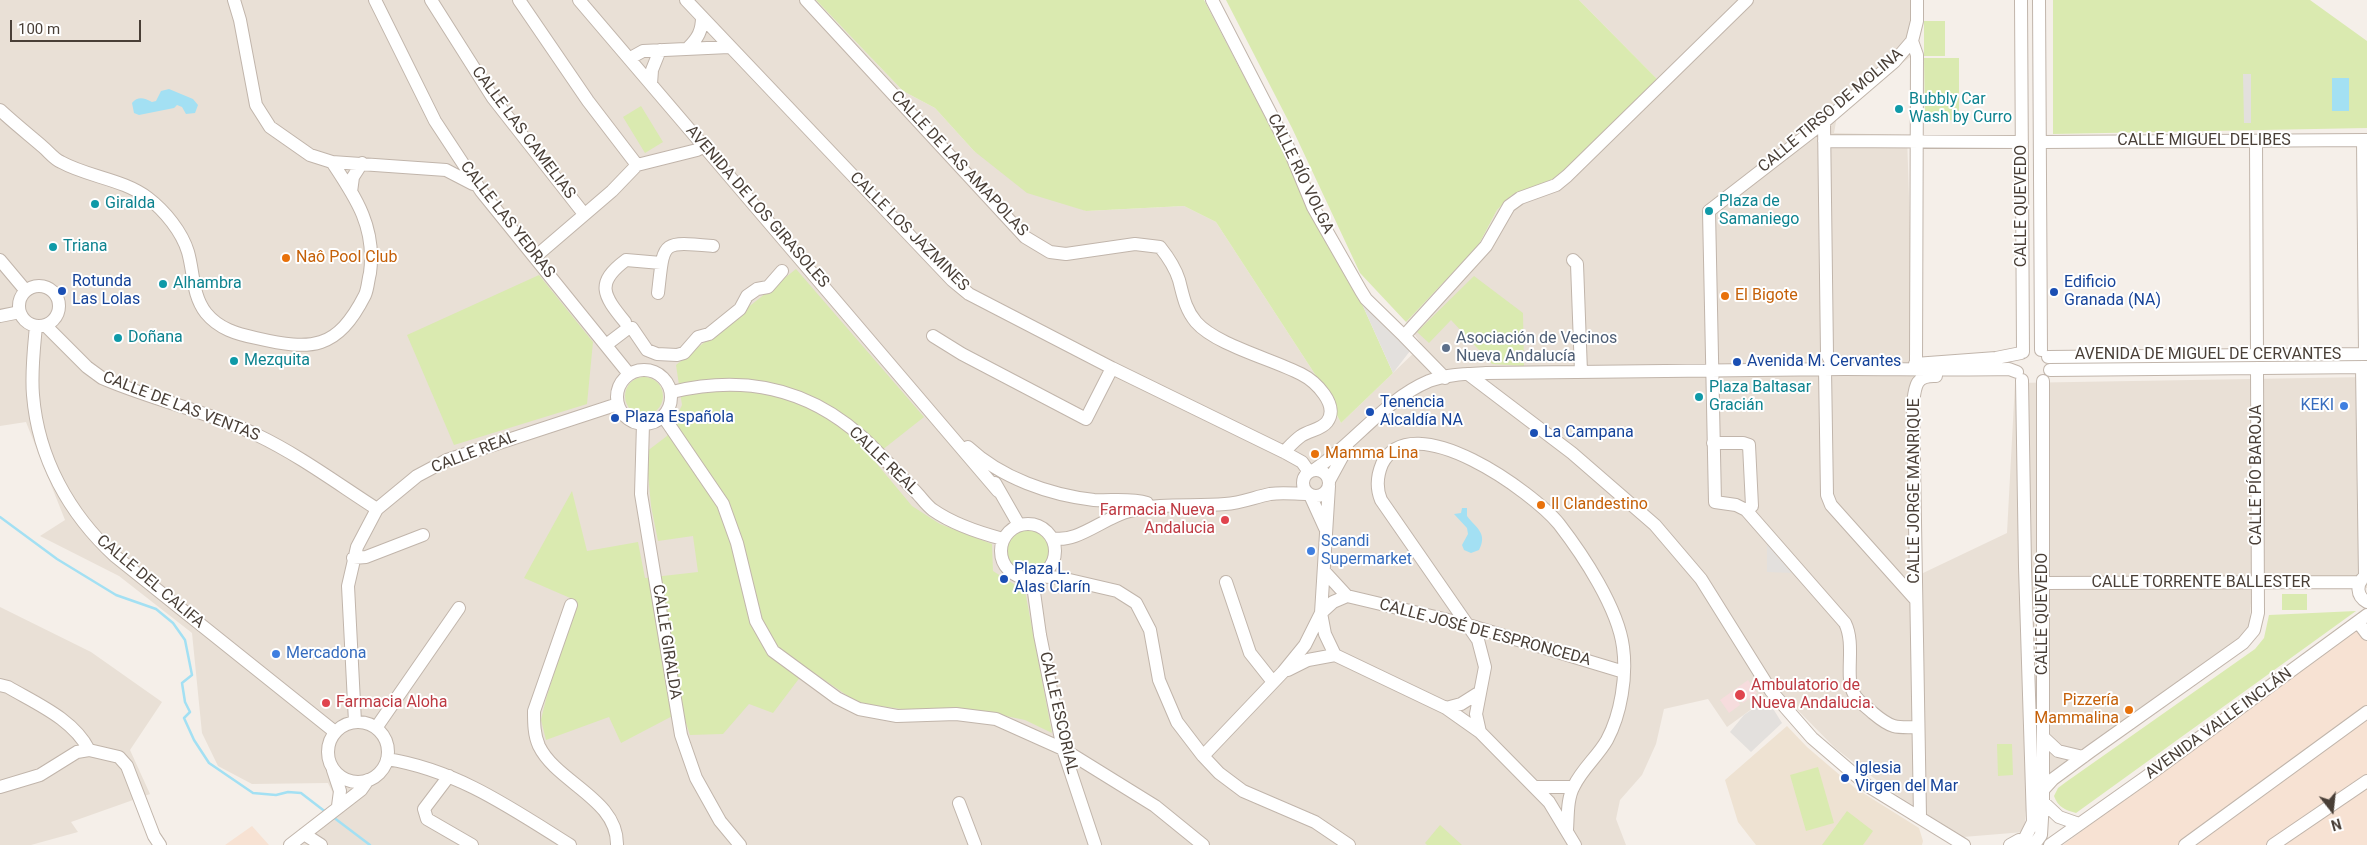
<!DOCTYPE html>
<html>
<head>
<meta charset="utf-8">
<style>
  body { margin:0 }
  #map { position:relative; width:2367px; height:845px; overflow:hidden; background:#f5efe9; font-family:Roboto,sans-serif }
  canvas { display:block }
  .north { position:absolute; left:2307px; top:785px; width:50px; height:50px; -webkit-text-stroke:4px #fff; paint-order:stroke; rotate:164deg; font-size:14px; font-weight:700; line-height:20px; text-align:center; color:#493f37 }
  .north::after { content:''; display:block; margin:auto; width:18px; height:22px; background:#493f37; clip-path:polygon(50% 0,100% 100%,50% 72%,0 100%) }
  .scale { position:absolute; left:10px; top:20px; width:131px; height:22px; box-sizing:border-box; border:2px solid #493f37; border-top:0; padding-left:6px; font-size:15px; line-height:18px; white-space:nowrap; color:#493f37; -webkit-text-stroke:4px #fff; paint-order:stroke }
</style>
</head>
<body>
<div id="map">
<canvas width="2367" height="845"></canvas>
<div class="north">N</div>
<div class="scale">100 m</div>
</div>
<script>
const context = document.querySelector('canvas').getContext('2d');
context.lineJoin = 'round';
function fill(path, color) {
  context.fillStyle = color;
  context.fill(path, 'evenodd');
}
function stroke(path, color, width, dash) {
  context.strokeStyle = color;
  context.lineWidth = width;
  context.lineCap = dash ? 'butt' : 'round';
  context.setLineDash(dash || []);
  context.stroke(path);
}
function label(font, color, halo, rows, align = 'center') {
  context.font = font + ' Roboto,sans-serif';
  context.lineWidth = 4;
  context.setLineDash([]);
  context.textBaseline = 'middle';
  context.strokeStyle = halo;
  context.fillStyle = color;
  for (const [text, x, y, turn = 0] of rows) {
    context.save();
    context.translate(x, y);
    context.rotate((+turn || 0) * Math.PI / 180);
    context.textAlign = isNaN(turn) ? turn : align;
    if (halo) context.strokeText(text, 0, 0);
    context.fillText(text, 0, 0);
    context.restore();
  }
}
fill(new Path2D(`
  M0,0H816L903,91L935,108L974,151L1086,211L1184,206L1216,222L1320,382L1341,423L1422,345L1406,322L1478,246L1497,210L1511,196L1558,177L1658,80L1579,0H1919L1917,52L1838,111L1834,133L1907,135L1921,574L2007,533L2015,383L2367,377V588L2252,589L2249,631L2028,788L2024,832L1963,837L1892,792L1835,748L1778,690L1727,727L1708,699L1664,709L1656,744L1642,775L1620,800L1616,819L1626,845H301L342,811L328,783L252,784L218,766L202,733L192,633L119,576L40,536L65,520L26,422L0,426Z
  M0,607L91,652L162,702L130,750L150,794L71,822L78,832L31,845H0Z`), '#e9e0d6');
fill(new Path2D(`
  M2367,617V845H2063Z
  M252,826L269,845H225Z`), '#f7e2d3');
fill(new Path2D(`
  M1787,726L1807,747L1855,788L1919,828L1923,841L1922,845H1756L1738,822L1725,780Z`), '#eee2d2');
fill(new Path2D(`
  M1748,680L1757,693L1743,703L1739,698L1737,699L1740,705L1729,713L1720,700Z`), '#f6dcdd');
fill(new Path2D(`
  M816,0H1204L1358,295L1393,373L1341,423L1320,382L1216,222L1184,206L1086,211L1027,193L974,151L935,108L903,91Z
  M1226,0H1579L1658,80L1558,177L1511,196L1497,210L1478,246L1406,322L1360,273L1292,128Z
  M2053,0H2310L2367,41V128L2053,134Z
  M1924,21H1945V56H1924Z
  M1924,58H1959V120L1925,121Z
  M641,106L663,142L645,153L623,117Z
  M796,269L924,417L872,458L912,506L940,524L992,544L993,571L1025,591L1052,733L1025,720L977,710H909L858,703L807,668L773,713L749,704L723,734L690,735L682,711L621,743L609,717L546,740L541,720L546,699L577,601L524,578L572,491L587,551L638,542L645,578L698,572L693,536L658,541L651,506L646,452L667,436L682,405L676,365Z
  M539,275L593,342L587,404L454,445L407,335Z
  M1474,276L1523,313L1524,366L1492,364L1451,320L1429,343L1417,332Z
  M625 396a19 19 0 1 1 38 0a19 19 0 1 1-38 0Z
  M1007 550a21 21 0 1 1 42 0a21 21 0 1 1-42 0Z
  M2282,594H2307V610H2282Z
  M2356,611L2076,813C2065,810 2058,807 2054,796L2058,788L2066,782L2255,649L2264,638L2269,615Z
  M1997,744H2012L2013,775L1998,776Z
  M1818,767L1834,823L1806,831L1790,775Z
  M1847,811L1873,831L1863,845H1822Z
  M1440,825L1462,845H1427L1425,843Z`), '#daeab0');
fill(new Path2D(`
  M2243,74H2251V123H2244Z
  M1358,295L1410,351L1393,373Z
  M1767,544L1792,573L1767,572Z
  M1767,699L1782,723L1751,752L1730,732L1744,715Z`), '#e3e0dd');
fill(new Path2D(`
  M2332,78H2349V111H2332Z
  M169,89L193,99L198,105L195,113L186,114L182,107L177,105L174,108L139,115L134,113L132,103C138,96 144,98 152,102L156,101L161,91Z
  M1462,508H1467V516C1476,528 1488,533 1479,550L1471,553L1464,550L1462,545L1468,534L1467,528L1454,514L1461,513Z`), '#a3e0f3');
stroke(new Path2D(`
  M0,517L57,559L116,595L156,609L173,623L185,640L192,675L182,683L185,702L190,712L184,718L194,740L209,763L253,793L276,795L288,792L301,793L327,813
  M333,817L370,845`), '#a3e0f3', 2.5);
const minor = new Path2D(`
  M234,0L240,20L256,105L270,127L310,155L332,162L446,170L473,184
  M375,0L435,121L481,191L629,374
  M431,0L493,98L584,214
  M519,0L588,101L637,165
  M579,0L998,491
  M686,0L952,280L969,294L1112,368L1284,452L1302,462L1309,472
  M806,0L1025,237L1050,252L1066,254L1135,244L1160,247C1168,257 1175,267 1179,280C1183,295 1185,309 1196,322C1216,345 1272,359 1301,374C1315,381 1340,405 1327,422C1321,430 1309,430 1301,436C1295,440 1289,447 1284,452
  M1212,0L1289,149L1313,207L1361,291L1366,299L1404,336
  M1917,0V21L1912,41L1894,62L1824,122L1709,211L1715,502L1736,505L1746,510L1845,623C1856,645 1844,677 1854,694C1858,702 1867,707 1873,713C1891,728 1895,728 1918,727
  M2021,0L2023,352
  M2039,0L2041,350
  M1912,41L1917,55L1916,364
  M688,48C698,38 702,31 702,17
  M632,62L634,56L643,51L729,47
  M651,84L652,70L660,50
  M0,110C14,123 29,135 43,147C49,152 54,159 61,162C88,177 123,179 148,198C165,211 182,232 188,252C194,273 192,295 206,313C219,329 237,334 256,338C312,351 337,350 365,295C368,288 368,280 370,273C376,227 356,198 332,162
  M1824,122L1827,354L1831,362L1840,363L1844,367
  M2363,140L2365,354
  M1824,141L2022,142
  M2256,141L2257,354
  M2041,142L2367,140
  M351,192L353,177L362,163
  M535,257L612,191L637,165L697,150L705,146
  M0,260L26,291
  M1573,260L1577,264L1581,372
  M19 306a20 20 0 1 1 40 0a20 20 0 1 1-40 0Z
  M658,293C664,241 660,241 713,246
  M0,316L20,312
  M625,322C603,295 595,283 626,260L661,263
  M45,325L87,367L102,378C153,400 207,411 257,435C299,455 338,484 377,509
  M36,326C34,348 31,372 33,395C38,458 69,514 115,556L335,732
  M632,328L647,350L657,354L677,355L684,353L698,337L709,334L740,309L747,296L757,289L768,287L782,271
  M933,336L962,354L1086,419L1112,368
  M606,345L627,329
  M2048,357L2367,354
  M1915,364L1996,358L2021,353
  M2362,367L2365,577
  M1825,369L1827,495L1831,505L1916,600
  M617 397a27 27 0 1 1 54 0a27 27 0 1 1-54 0Z
  M2050,370L2367,367
  M1468,374L1572,453L1655,525L1701,579L1771,691L1812,738L1868,786L1964,845
  M1445,378L1404,336L1486,246L1509,206L1520,198L1556,185L1567,176L1747,0
  M2022,380L2025,567L2033,822L2024,840
  M672,392C743,375 806,387 862,437C880,453 897,473 915,491C921,497 926,505 933,510C953,524 980,533 1003,539
  M663,416L723,504L737,543L756,621L773,651L837,698L859,709L897,716L956,714L996,719L1063,749L1155,806L1203,845
  M643,424L641,494L681,735L696,778L720,821L740,845
  M1713,443H1743L1749,445L1752,506L1746,510
  M968,447C1001,478 1050,495 1094,500C1111,501 1131,498 1147,503
  M1303 483a13 13 0 1 1 26 0a13 13 0 1 1-26 0Z
  M1314,470C1354,444 1384,400 1429,381C1447,374 1468,374 1486,373L1845,369C1900,369 1954,370 2009,369L2017,372
  M1329,481L1347,448
  M995,483L1019,525
  M1329,486L1321,613L1325,634L1335,655
  M1310,495L1325,528
  M1001 551a27 27 0 1 1 54 0a27 27 0 1 1-54 0Z
  M1052,538C1077,544 1104,517 1130,511C1162,502 1193,507 1225,504C1241,503 1255,497 1270,494C1283,492 1295,494 1308,494
  M353,558L366,557L423,535
  M1324,571L1347,596
  M1039,576L1061,578L1117,591L1136,603L1150,630L1159,680L1177,722L1203,756L1219,773L1243,791L1315,822L1349,845
  M2365,576C2356,584 2356,596 2367,602
  M1032,578L1040,635L1063,749L1095,845
  M1226,582L1250,653L1273,682
  M2042,583L2360,582
  M1347,596L1465,624L1624,672
  M571,605L534,711C534,723 534,735 539,746C557,783 618,799 617,845
  M2358,622L2367,634
  M1335,655L1446,708L1480,732L1549,802L1575,845
  M1288,670L1308,660L1335,655
  M0,685L8,687C37,704 73,719 89,750L119,757L127,766L154,836L160,845
  M1446,708L1461,704L1480,692
  M355,722L348,586L357,547L377,509L417,476L447,460L618,404
  M328 752a30 30 0 1 1 60 0a30 30 0 1 1-60 0Z
  M376,728L459,608
  M1480,732L1476,714L1485,667L1478,640L1381,500C1376,488 1377,476 1382,464C1412,404 1534,493 1559,524C1583,555 1618,608 1623,647C1627,676 1621,714 1607,740C1598,756 1582,769 1574,786C1567,798 1568,816 1567,830
  M2043,737L2058,751L2083,757
  M1203,756L1283,672L1305,645L1321,613L1333,602L1347,596
  M387,759C457,770 511,808 570,845
  M333,770L340,791L338,806
  M449,776L424,809L427,819L472,845
  M0,787L40,775L77,752L89,750
  M1536,787H1573
  M2043,790L2053,779L2091,751L2243,643L2254,630L2258,613L2257,368
  M2043,802L2059,817L2079,824
  M959,803L975,845
  M1920,816L1913,404C1915,387 1915,375 1936,376
  M304,834L321,845
  M290,845L361,790L368,780
  M2010,845L2019,840L2030,843
  M2034,845L2041,835L2043,802V381
  M2050,845L2146,777L2367,615
  M2185,845L2367,712
  M2273,845L2367,781`);
stroke(minor, '#c1b5ab', 14);
stroke(minor, '#fff', 12);
for (const [x, y, r, color] of [
  [1899,109,5,"#0f9aa8"],
  [95,204,5,"#0f9aa8"],
  [1709,211,5,"#0f9aa8"],
  [53,247,5,"#0f9aa8"],
  [286,258,5,"#e8710a"],
  [163,284,5,"#0f9aa8"],
  [62,291,5,"#1a4fb4"],
  [2054,292,5,"#1a4fb4"],
  [1725,296,5,"#e8710a"],
  [118,338,5,"#0f9aa8"],
  [1446,348,5,"#5c6f8a"],
  [234,361,5,"#0f9aa8"],
  [1737,362,5,"#1a4fb4"],
  [1699,397,5,"#0f9aa8"],
  [2344,406,5,"#3f7fe0"],
  [1370,412,5,"#1a4fb4"],
  [615,418,5,"#1a4fb4"],
  [1534,433,5,"#1a4fb4"],
  [1315,454,5,"#e8710a"],
  [1541,505,5,"#e8710a"],
  [1225,520,5,"#e0444e"],
  [1311,551,5,"#3f7fe0"],
  [1004,579,5,"#1a4fb4"],
  [276,654,5,"#3f7fe0"],
  [1740,695,6,"#e0444e"],
  [326,703,5,"#e0444e"],
  [2129,710,5,"#e8710a"],
  [1845,778,5,"#1a4fb4"]
]) {
  const dot = new Path2D();
  dot.arc(x, y, r, 0, 2 * Math.PI);
  context.fillStyle = color;
  context.fill(dot);
  stroke(dot, '#fff', 2);
}
label('16px', '#0d838f', '#fff', [
  ["Bubbly Car",1909,100],
  ["Wash by Curro",1909,118],
  ["Plaza de",1719,202],
  ["Samaniego",1719,220],
  ["Giralda",105,204],
  ["Triana",63,247],
  ["Alhambra",173,284],
  ["Doñana",128,338],
  ["Mezquita",244,361],
  ["Plaza Baltasar",1709,388],
  ["Gracián",1709,406]
], 'left');
label('16px', '#493f37', '#fff', [
  ["CALLE TIRSO DE MOLINA",1831,111,-40],
  ["CALLE LAS CAMELIAS",523,133,53],
  ["CALLE MIGUEL DELIBES",2204,141],
  ["CALLE DE LAS AMAPOLAS",959,164,47],
  ["CALLE RÍO VOLGA",1300,174,64],
  ["CALLE QUEVEDO",2022,206,-90],
  ["AVENIDA DE LOS GIRASOLES",757,207,49],
  ["CALLE LAS YEDRAS",507,220,52],
  ["CALLE LOS JAZMINES",909,232,45],
  ["AVENIDA DE MIGUEL DE CERVANTES",2208,355],
  ["CALLE DE LAS VENTAS",181,407,21],
  ["CALLE REAL",474,453,-21],
  ["CALLE REAL",883,461,44],
  ["CALLE PÍO BAROJA",2257,475,-90],
  ["CALLE JORGE MANRIQUE",1915,491,-90],
  ["CALLE DEL CALIFA",150,582,40],
  ["CALLE TORRENTE BALLESTER",2201,583],
  ["CALLE QUEVEDO",2043,614,-90],
  ["CALLE JOSÉ DE ESPRONCEDA",1485,633,15],
  ["CALLE GIRALDA",666,642,81],
  ["CALLE ESCORIAL",1058,713,77],
  ["AVENIDA VALLE INCLÁN",2219,724,-36]
]);
label('16px', '#c56008', '#fff', [
  ["Naô Pool Club",296,258],
  ["El Bigote",1735,296],
  ["Mamma Lina",1325,454],
  ["Il Clandestino",1551,505],
  ["Pizzería",2119,701,"right"],
  ["Mammalina",2119,719,"right"]
], 'left');
label('16px', '#164399', '#fff', [
  ["Rotunda",72,282],
  ["Las Lolas",72,300],
  ["Edificio",2064,283],
  ["Granada (NA)",2064,301],
  ["Avenida M. Cervantes",1747,362],
  ["Tenencia",1380,403],
  ["Alcaldía NA",1380,421],
  ["Plaza Española",625,418],
  ["La Campana",1544,433],
  ["Plaza L.",1014,570],
  ["Alas Clarín",1014,588],
  ["Iglesia",1855,769],
  ["Virgen del Mar",1855,787]
], 'left');
label('16px', '#4e5e75', '#fff', [
  ["Asociación de Vecinos",1456,339],
  ["Nueva Andalucía",1456,357]
], 'left');
label('16px', '#366cbe', '#fff', [
  ["KEKI",2334,406,"right"],
  ["Scandi",1321,542],
  ["Supermarket",1321,560],
  ["Mercadona",286,654]
], 'left');
label('16px', '#be3a42', '#fff', [
  ["Farmacia Nueva",1215,511,"right"],
  ["Andalucia",1215,529,"right"],
  ["Ambulatorio de",1751,686],
  ["Nueva Andalucia.",1751,704],
  ["Farmacia Aloha",336,703]
], 'left');
</script>
</body>
</html>
